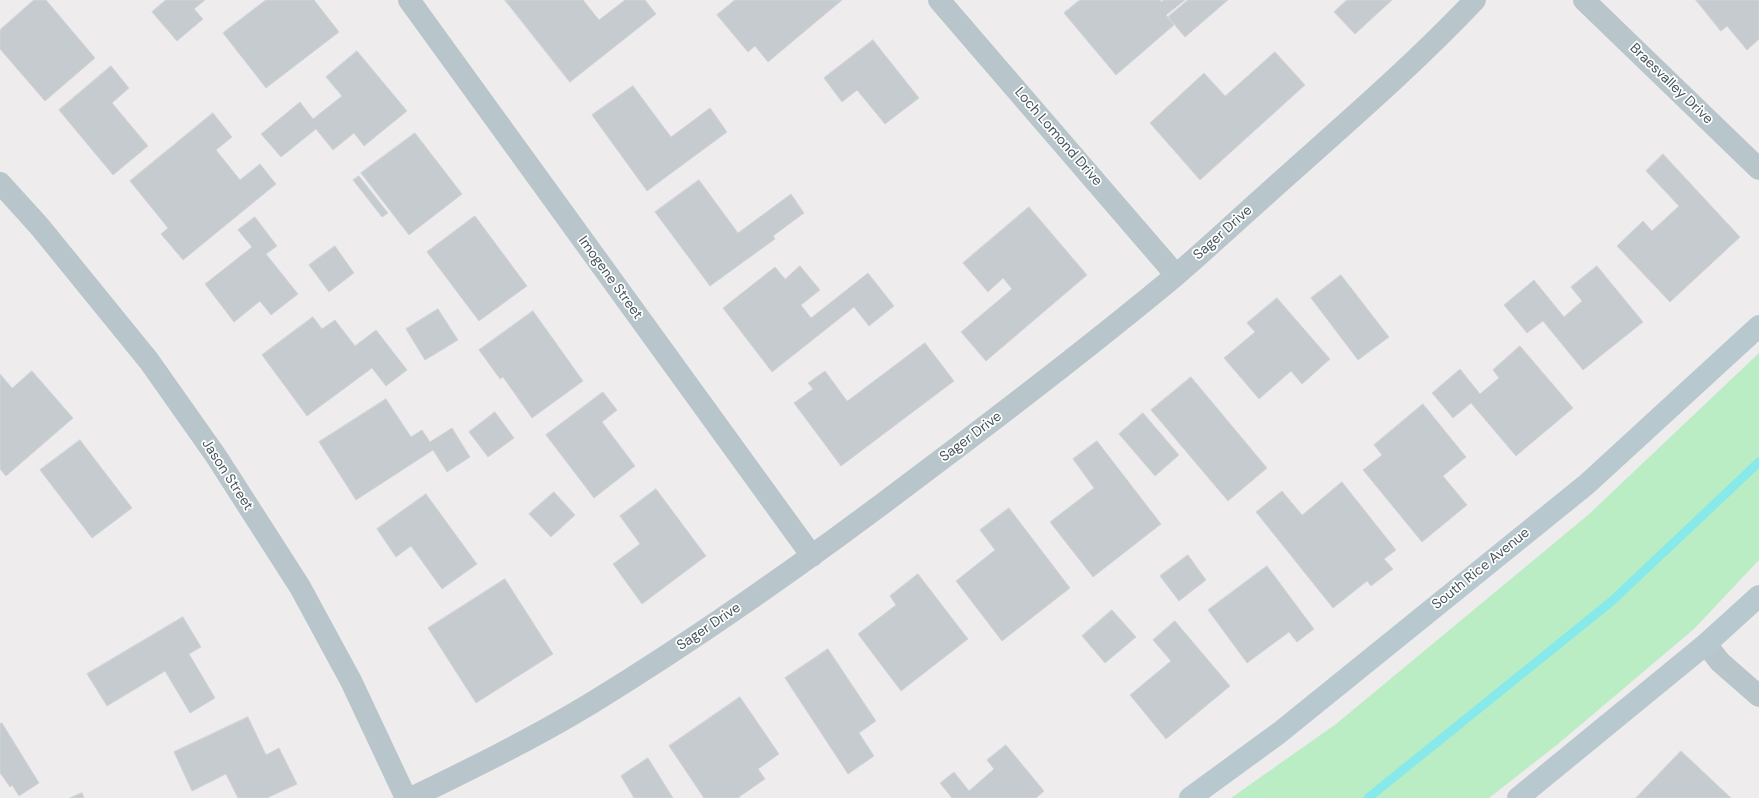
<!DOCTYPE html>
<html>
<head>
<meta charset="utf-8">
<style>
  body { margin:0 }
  canvas { display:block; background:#efeced }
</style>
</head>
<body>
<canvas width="1759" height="798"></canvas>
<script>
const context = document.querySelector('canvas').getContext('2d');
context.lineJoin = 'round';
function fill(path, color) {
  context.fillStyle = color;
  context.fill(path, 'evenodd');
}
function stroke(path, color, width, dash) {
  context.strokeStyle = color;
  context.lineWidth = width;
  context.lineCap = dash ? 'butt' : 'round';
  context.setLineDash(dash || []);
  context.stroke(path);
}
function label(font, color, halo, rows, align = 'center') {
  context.font = font + ' "DM Sans",sans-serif';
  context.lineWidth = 3.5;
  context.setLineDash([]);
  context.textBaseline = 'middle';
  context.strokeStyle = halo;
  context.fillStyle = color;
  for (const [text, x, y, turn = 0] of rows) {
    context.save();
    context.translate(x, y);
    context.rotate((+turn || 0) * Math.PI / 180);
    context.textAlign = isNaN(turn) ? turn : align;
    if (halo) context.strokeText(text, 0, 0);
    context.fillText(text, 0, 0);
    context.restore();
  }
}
fill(new Path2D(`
  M1759,353V560L1694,629L1558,744L1489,798H1231L1336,724L1588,515Z`), '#bbedc4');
stroke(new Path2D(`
  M1368,798L1612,601L1759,462`), '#88e9ea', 9);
const building = new Path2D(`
  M34,0H46L95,58L45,101L0,49V30Z
  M166,0H205L194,9L203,19L177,41L152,12Z
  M266,0H314L339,32L266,88L223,33Z
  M505,0H583L599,20L625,0H645L656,14L570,82Z
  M735,0H842L768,62L755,46L748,52L717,15Z
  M1080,0H1160L1161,2L1164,0H1185L1166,15L1174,25L1116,75L1064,13Z
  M1188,0H1228L1185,37L1168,17Z
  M1347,0H1392L1355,34L1334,12Z
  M1696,0H1759V39L1747,50L1727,26L1721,31Z
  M873,40L919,98L885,124L857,90L842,102L824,78Z
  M357,51L407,111L364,146L354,133L333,150L316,129L281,157L261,134L300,102L313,119L342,96L326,77Z
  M1275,52L1305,85L1200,180L1150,123L1204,73L1225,96Z
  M111,66L129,88L112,103L148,146L113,175L59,110Z
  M633,86L671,137L710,108L727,132L647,191L592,115Z
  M213,113L232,137L216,150L240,180L260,164L276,184L183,260L161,234L168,228L130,181Z
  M415,133L462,194L409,235L361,173Z
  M1663,154L1740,237L1670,302L1617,246L1643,221L1652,231L1679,206L1646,171Z
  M359,176L388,213L382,217L353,180Z
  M699,180L738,233L791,194L804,213L773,236L775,239L710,286L655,212Z
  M1029,207L1087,275L986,361L961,332L1012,289L1003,278L988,292L963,263Z
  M475,216L527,286L479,321L427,252Z
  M255,217L277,246L266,254L298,294L271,315L260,301L234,322L205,284L252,247L238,230Z
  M335,246L354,273L329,292L309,265Z
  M800,266L820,290L801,305L811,318L868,273L894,306L869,326L854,307L772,372L723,308L775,267L785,279Z
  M1597,266L1643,322L1583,370L1543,321L1527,333L1504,305L1534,280L1564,317L1582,301L1571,287Z
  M1341,275L1389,337L1358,360L1311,298Z
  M1277,298L1330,359L1302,384L1291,371L1259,399L1224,358L1255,332L1247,323Z
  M438,309L458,340L425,360L406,329Z
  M533,311L583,381L532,418L503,377L500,379L479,350Z
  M313,317L322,329L335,320L355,346L376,330L407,370L386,386L372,368L307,416L262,355Z
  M925,343L954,381L841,466L794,403L813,389L808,383L825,371L847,401Z
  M1520,346L1573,408L1516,456L1471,403L1453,418L1432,393L1460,369L1480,394L1499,378L1493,370Z
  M32,371L73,418L6,476L0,469V374L12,388Z
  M1191,377L1267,468L1228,501L1151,410Z
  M603,392L617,410L602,422L635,466L594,498L546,435Z
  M386,399L411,437L422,430L430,442L452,428L470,457L447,472L433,450L356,500L319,442Z
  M1423,404L1466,457L1443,476L1467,505L1422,542L1363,470L1382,455L1374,445Z
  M495,412L514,438L488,457L469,432Z
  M1143,413L1179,455L1155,476L1119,434Z
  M80,440L132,508L92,538L40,470Z
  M1097,441L1161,524L1093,577L1050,522L1094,488L1073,459Z
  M1342,482L1396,550L1384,559L1393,569L1371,586L1367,581L1333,608L1256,512L1282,491L1302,515Z
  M656,489L706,556L642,604L613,564L640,544L620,516Z
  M554,492L575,515L551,537L529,514Z
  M426,494L477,564L442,589L411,546L396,557L377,529Z
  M1009,508L1070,588L1002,641L956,581L995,550L980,530Z
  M1188,555L1206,580L1179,601L1160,576Z
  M1267,566L1314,629L1297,642L1289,632L1247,663L1208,610Z
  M918,574L968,639L901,691L858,634L896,605L890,596Z
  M505,579L553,654L476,703L428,628Z
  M1112,610L1136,637L1105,663L1082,636Z
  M183,617L201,647L189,654L215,698L190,713L165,671L107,706L87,674Z
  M1175,621L1230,686L1166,739L1130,695L1171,661L1153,640Z
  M828,649L876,721L859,733L874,756L848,774L785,678Z
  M740,697L779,754L758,769L765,779L739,797V798H704L669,746Z
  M248,717L266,755L279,748L297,784L267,798H238L226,774L192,791L174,752Z
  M2,723L39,783L19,796L12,785L10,787L1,774H0V724Z
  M1006,745L1044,791L1036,798H952L940,783L954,772L969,791L994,769L987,760Z
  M1681,751L1731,798H1636Z
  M648,758L673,798H634L621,776Z
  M82,793L84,798H70Z`);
fill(building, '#c6cbcf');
stroke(building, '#d1d4d8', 1);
stroke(new Path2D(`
  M409,0L812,556
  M939,0L1176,275
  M1584,0L1759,169
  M0,183L40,227L149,361L216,456L300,587L351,681L406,798
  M1706,644L1720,662L1759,696
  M411,798C471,769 532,739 590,704C706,633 817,554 926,471C1010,408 1093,344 1174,277C1203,252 1231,226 1259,201C1332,135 1408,71 1475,0`), '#b8c5ca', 22);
stroke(new Path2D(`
  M1190,798L1279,733L1587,484L1759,326
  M1518,798L1706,644L1759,596`), '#b8c8cf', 22);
label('14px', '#45545a', '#fff', [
  ["Braesvalley Drive",1671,84,44],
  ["Loch Lomond Drive",1058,137,49],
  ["Sager Drive",1223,233,-42],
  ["Imogene Street",610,278,54],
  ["Sager Drive",971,437,-37],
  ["Jason Street",227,475,57],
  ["South Rice Avenue",1481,569,-39],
  ["Sager Drive",709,627,-34]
]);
</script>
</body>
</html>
